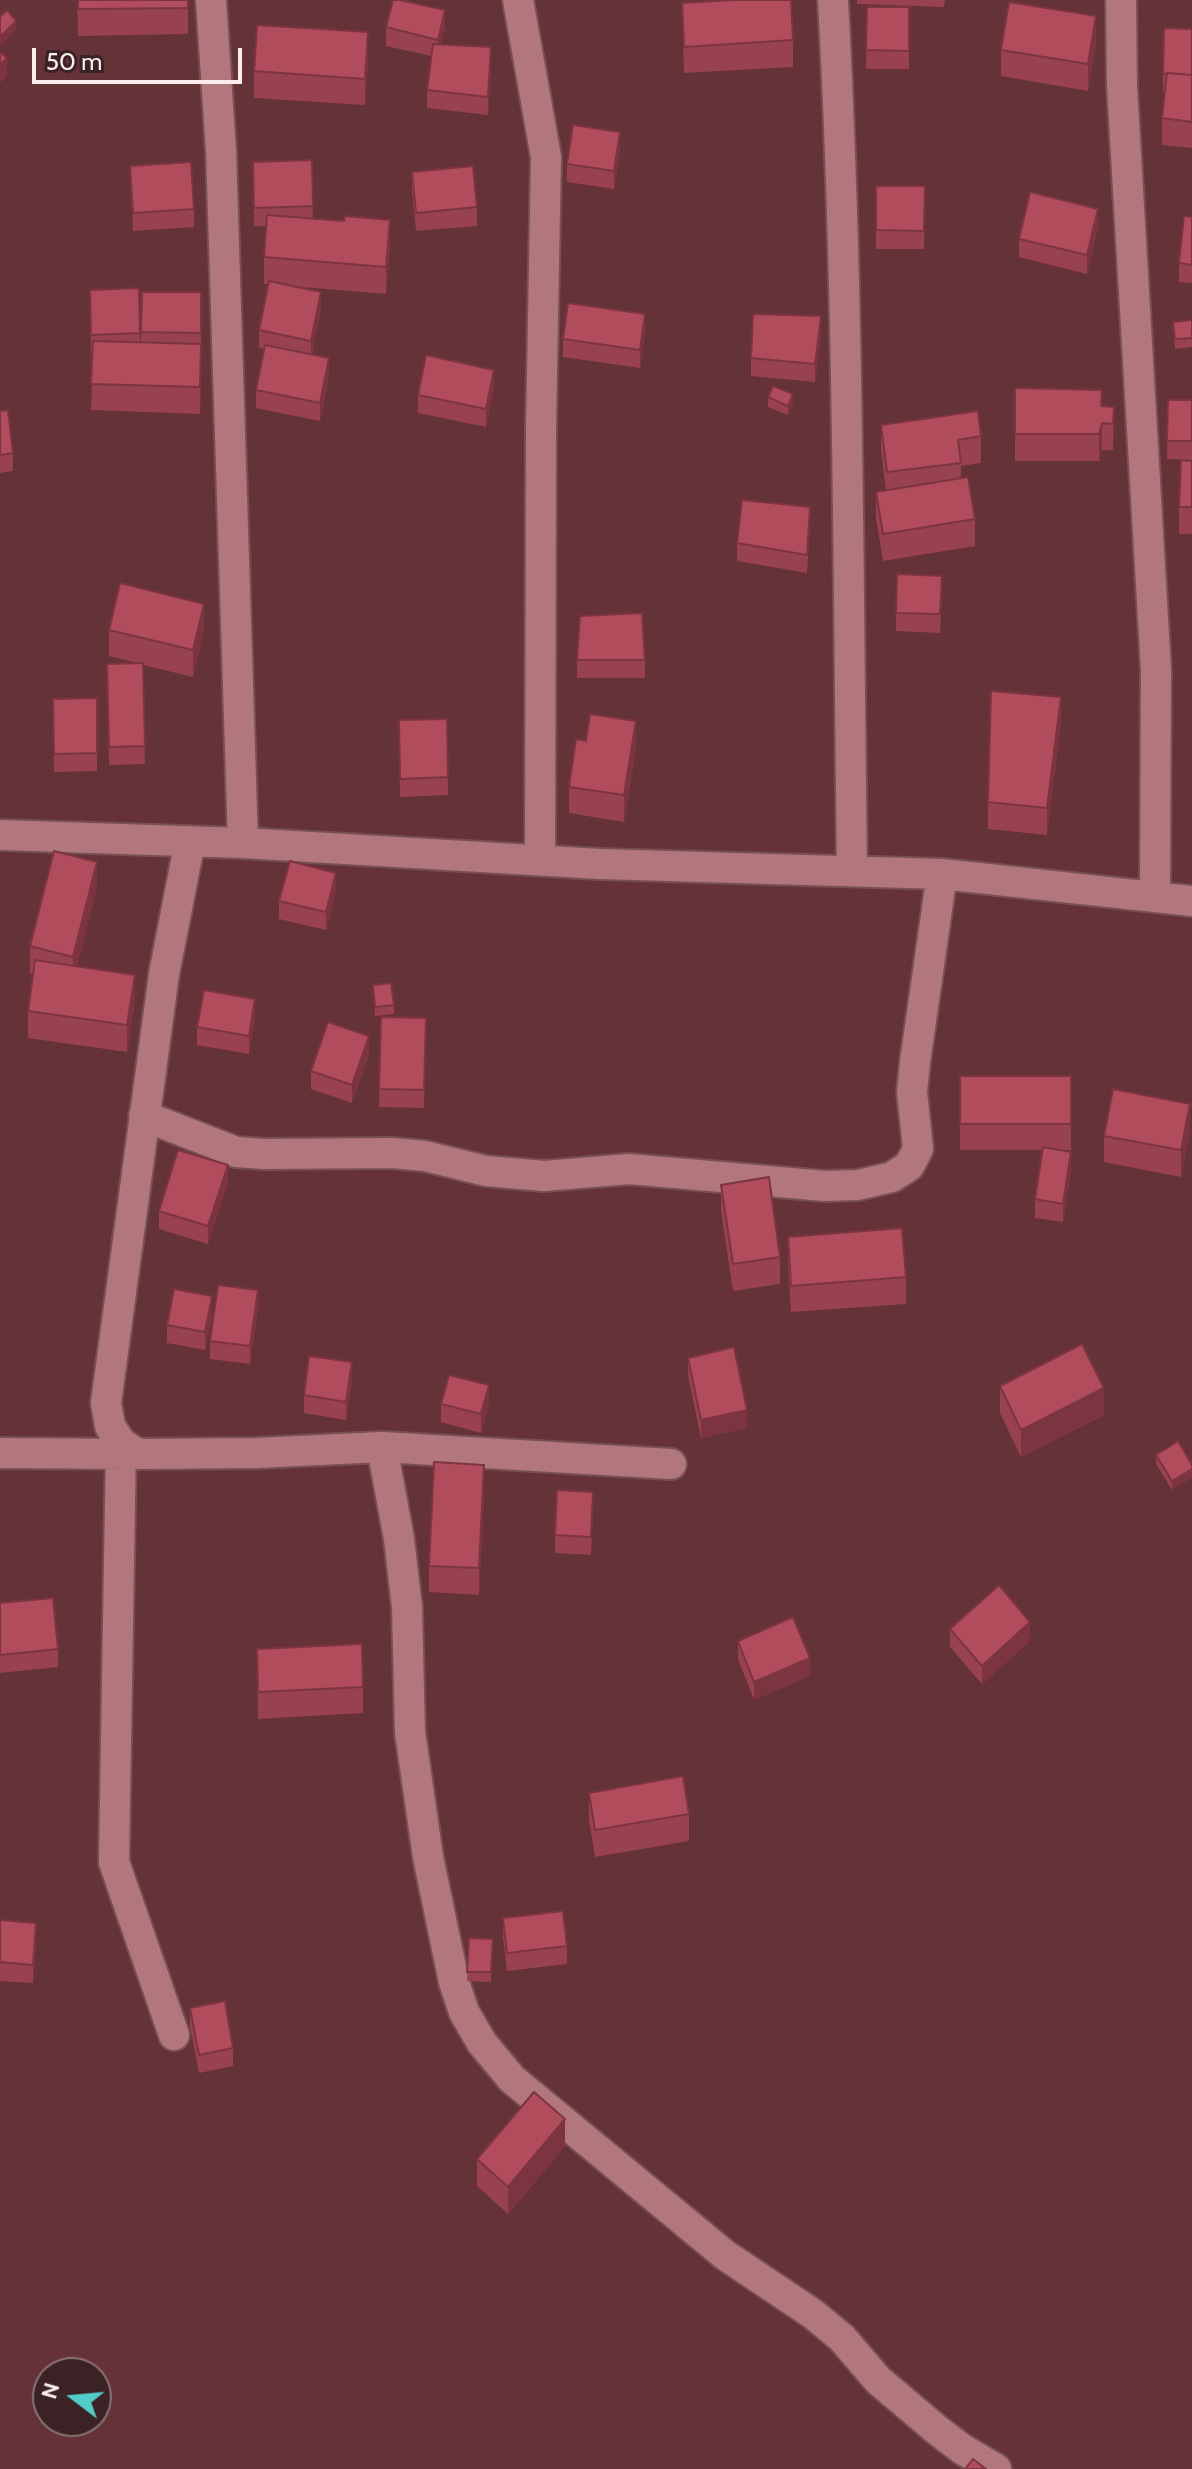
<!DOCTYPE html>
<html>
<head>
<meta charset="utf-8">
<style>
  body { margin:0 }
  #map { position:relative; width:1192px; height:2469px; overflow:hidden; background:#653238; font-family:Cabin,sans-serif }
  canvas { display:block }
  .north { position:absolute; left:32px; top:2357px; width:80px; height:80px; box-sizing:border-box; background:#3b2225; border:2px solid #887375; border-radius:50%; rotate:286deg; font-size:22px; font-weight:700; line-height:32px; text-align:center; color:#fbedee }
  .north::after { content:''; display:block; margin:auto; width:28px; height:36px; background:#53cdca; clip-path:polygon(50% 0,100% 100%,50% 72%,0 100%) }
  .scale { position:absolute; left:32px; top:48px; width:210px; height:36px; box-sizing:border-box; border:4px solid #fbedee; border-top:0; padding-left:10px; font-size:24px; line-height:28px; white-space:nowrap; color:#fbedee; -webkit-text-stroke:6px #3b2225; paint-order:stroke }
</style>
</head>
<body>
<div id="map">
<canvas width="1192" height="2469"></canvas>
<div class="north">N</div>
<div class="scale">50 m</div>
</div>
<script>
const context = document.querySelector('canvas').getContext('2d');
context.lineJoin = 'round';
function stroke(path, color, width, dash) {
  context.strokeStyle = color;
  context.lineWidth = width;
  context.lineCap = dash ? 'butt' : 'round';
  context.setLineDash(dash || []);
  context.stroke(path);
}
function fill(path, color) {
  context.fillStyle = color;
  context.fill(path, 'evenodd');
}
const minor = new Path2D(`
  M211,0L221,151L243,843
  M518,0L546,157L541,427L540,860
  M833,0C849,290 848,580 852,871
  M1121,0L1122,86L1156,670L1155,896
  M0,835L243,843L600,864L942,874L1192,901
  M190,841L164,974L106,1403L110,1426L121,1443L138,1454L257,1453L382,1447L671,1464
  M144,1116L236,1152L264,1154L392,1153L425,1156L486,1171L544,1176L629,1169L825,1186L858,1185L892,1177L909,1166L918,1149L912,1092L915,1062L942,874
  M121,1443L114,1862L174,2035
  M382,1447L399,1539L407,1607L410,1732L428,1857L454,1982L464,2012L482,2043L512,2079L725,2255L813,2314L842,2338L878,2380L937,2430L962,2449L996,2469
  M0,1453L138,1454`);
stroke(minor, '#774f55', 34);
stroke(minor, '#b2777c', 30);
fill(new Path2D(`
  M77,0H188V34L78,36Z
  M857,0H945L944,7L857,4Z
  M682,3L793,40V67L684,73Z
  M867,7H909V69H866Z
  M386,27L445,29L441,44L491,65L488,115L427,108V90L431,56L386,46Z
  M1192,29V148L1162,145V118L1165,92H1163V74Z
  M1096,43L1088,91L1001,76V50Z
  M368,59L365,105L254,98V71Z
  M620,150L614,189L567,182V164Z
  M312,160L313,218L390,247L386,294L290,286L321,310L312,354L329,376L320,421L256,408V390L264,349L259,348V330L268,284H264V257L267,226H254L253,162Z
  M130,166L194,209V227L133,231Z
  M412,172L477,207V226L416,231L412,190Z
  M876,186H925L924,249H876Z
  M1192,217V283L1179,282V263Z
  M1098,227L1087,274L1019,257V239Z
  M139,288L140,342H141L142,292H201V371L200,414L91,410L93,353H91L90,290Z
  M1192,320V347L1175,349L1173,322Z
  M645,332L640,368L563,357V339Z
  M821,334L815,382L751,376V358Z
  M494,388L486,427L418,413V395Z
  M1015,388L1102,406L1114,407L1113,450H1102L1099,461H1015Z
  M768,397L793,403L788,415L768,407Z
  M1168,400H1192V460L1167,459Z
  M0,411L13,453V471L0,473Z
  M881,425L981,436V463L961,466V478L975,519V546L883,561L876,518V492L886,490L881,451Z
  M1192,461V534H1179V507Z
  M810,525L807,573L737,561V543Z
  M942,594L940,633L896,631V613Z
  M109,630L204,631L193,677L143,665L145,764L109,765L107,664L138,663L109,656Z
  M577,660H645V678H577Z
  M97,698V771L54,772L53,699Z
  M447,719L448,795L400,797L399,720Z
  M1061,723L1047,835L988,829V802Z
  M636,748L624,822L569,813V787Z
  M97,888L77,966L135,1001L127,1052L28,1038V1011L33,974L30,973V946Z
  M336,891L326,930L279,919V901Z
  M373,985L394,1005V1014L375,1016Z
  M381,1017L426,1018L424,1108L379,1107Z
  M255,1018L249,1054L197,1045V1027Z
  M369,1054L352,1103L311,1089V1071Z
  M960,1076H1071V1150H1064L1071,1170L1063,1222L1035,1218V1199L1043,1150H960Z
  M1190,1131L1181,1177L1104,1162V1136Z
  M228,1183L208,1244L159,1229V1211Z
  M721,1185L780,1257V1284L733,1291L721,1211Z
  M788,1237L906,1277V1304L791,1312L788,1263Z
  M258,1308L250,1364L210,1359V1341Z
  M212,1314L205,1350L167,1343V1325Z
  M688,1358L747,1428L701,1438L688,1376Z
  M352,1381L346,1420L304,1413V1395Z
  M1000,1386L1104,1415L1021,1457L1000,1413Z
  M489,1403L481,1433L441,1422V1404Z
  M1156,1455L1192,1465L1172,1490L1156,1464Z
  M484,1491L479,1595L429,1592V1566Z
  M593,1510L591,1555L555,1553V1535Z
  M0,1603L58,1649V1667L0,1673Z
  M950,1629L1030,1641L982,1684L950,1647Z
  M738,1641L810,1676L754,1700L738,1659Z
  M257,1649L363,1687V1713L258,1719Z
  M589,1793L689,1814V1841L595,1857L589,1820Z
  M503,1918L567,1946V1964L507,1971L503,1936Z
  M0,1920L36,1941L33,1983L0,1981Z
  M469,1938L493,1939L491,1982L467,1981Z
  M190,2008L233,2048V2066L199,2073L190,2026Z
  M565,2146L508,2214L477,2186V2159Z`), '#98414f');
fill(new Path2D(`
  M445,10V29L438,58V40Z
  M1096,16V43L1088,91V64Z
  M16,21V30L0,46V37Z
  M368,32V59L365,105V79Z
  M491,47V65L488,115V97Z
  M7,58V76L0,83V65Z
  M620,132V150L614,189V171Z
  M1098,209V227L1087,274V255Z
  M390,220V247L386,294V267Z
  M321,292V310L311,359V341Z
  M645,314V332L640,368V350Z
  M821,316V334L815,382V364Z
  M201,344V371L200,414V387Z
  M329,358V376L320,421V403Z
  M494,370V388L486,427V409Z
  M793,394V403L788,415V406Z
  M1114,407V434L1113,450V424Z
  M1102,423V450L1099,461V434Z
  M204,604V631L193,677V650Z
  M1061,697V723L1047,835V808Z
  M636,721V748L624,822V795Z
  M97,862V888L73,984V957Z
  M336,873V891L326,930V912Z
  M135,975V1001L127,1052V1025Z
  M255,999V1018L249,1054V1036Z
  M369,1036V1054L352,1103V1085Z
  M1190,1104V1131L1181,1177V1150Z
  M1071,1152V1170L1063,1222V1204Z
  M228,1165V1183L208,1244V1226Z
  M258,1290V1308L250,1364V1346Z
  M212,1296V1314L205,1350V1332Z
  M352,1362V1381L346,1420V1402Z
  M489,1385V1403L481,1433V1414Z
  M1104,1388V1415L1021,1457V1430Z
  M747,1410V1428L701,1438V1420Z
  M484,1465V1491L479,1595V1568Z
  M1192,1469V1478L1172,1490V1481Z
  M1030,1622V1641L982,1684V1666Z
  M810,1658V1676L754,1700V1682Z
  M36,1923V1941L33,1983V1965Z
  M565,2119V2146L508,2214V2187Z`), '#7c3540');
const building = new Path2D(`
  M78,0H188V8L78,9Z
  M393,0H400L445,10L438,40L386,27Z
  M734,0H791L793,40L684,47L682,3Z
  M1009,2L1096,16L1088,64L1001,50Z
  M867,7H909V51L866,50Z
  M7,10L16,21L0,37V17Z
  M257,25L368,32L365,79L254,71Z
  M1164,28L1192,29V75L1167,73L1166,74H1163Z
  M433,44L491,47L488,97L427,90Z
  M0,52L7,58L0,65Z
  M1167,73L1192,75V122L1162,118Z
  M573,125L620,132L614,171L567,164Z
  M312,160L313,206L254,208L253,162Z
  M191,162L194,209L133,213L130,166Z
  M473,166L477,207L416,213L412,172Z
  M876,186H925L924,231L876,230Z
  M1030,192L1098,209L1087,255L1019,239Z
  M267,215L344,221L345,216L390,220L386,267L264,257Z
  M1184,216L1192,217V265L1179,263Z
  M269,281L321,292L311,341L259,330Z
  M139,288L140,333L91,335L90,290Z
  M142,292H201V333L141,332Z
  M568,303L645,314L640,350L563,339Z
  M753,314L821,316L815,364L751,358Z
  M1192,320V338L1175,339L1173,322Z
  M93,341L201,344L200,387L91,384Z
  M265,345L329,358L320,403L256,390Z
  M426,355L494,370L486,409L418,395Z
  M773,386L793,394L788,406L768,397Z
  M1015,388L1102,390L1101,406L1114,407L1113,424L1102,423L1099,434H1015Z
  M1168,400H1192V441H1167Z
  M8,410L13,453L0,455V411Z
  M978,411L981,436L958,440L961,463L887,472L881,425Z
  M1181,460L1192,461V507H1179Z
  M968,477L975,519L883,534L876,492Z
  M742,500L810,507L807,555L737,543Z
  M897,574L942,576L940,614L896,613Z
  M120,583L204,604L193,650L109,630Z
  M642,613L645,660H577L580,616Z
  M143,663L145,746L109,747L107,664Z
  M991,691L1061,697L1047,808L988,802Z
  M97,698V753L54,754L53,699Z
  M590,714L636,721L624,795L569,787L576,739L586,741Z
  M447,719L448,777L400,779L399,720Z
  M54,851L97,862L73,957L30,946Z
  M290,861L336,873L326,912L279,901Z
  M35,960L135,975L127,1025L28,1011Z
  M391,983L394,1005L375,1007L373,985Z
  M204,990L255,999L249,1036L197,1027Z
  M381,1017L426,1018L424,1090L379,1089Z
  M328,1022L369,1036L352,1085L311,1071Z
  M960,1076H1071V1124H960Z
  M1113,1089L1190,1104L1181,1150L1104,1136Z
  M1043,1147L1071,1152L1063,1204L1035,1199Z
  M178,1150L228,1165L208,1226L159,1211Z
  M769,1177L780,1257L733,1264L721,1185Z
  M902,1228L906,1277L791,1286L788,1237Z
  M218,1285L258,1290L250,1346L210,1341Z
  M174,1289L212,1296L205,1332L167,1325Z
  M1082,1344L1104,1388L1021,1430L1000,1386Z
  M734,1347L747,1410L701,1420L688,1358Z
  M309,1356L352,1362L346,1402L304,1395Z
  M449,1375L489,1385L481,1414L441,1404Z
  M1178,1441L1192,1465V1469L1172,1481L1156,1455Z
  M434,1462L484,1465L479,1568L429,1566Z
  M557,1490L593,1492L591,1537L555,1535Z
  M999,1585L1030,1622L982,1666L950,1629Z
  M53,1598L58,1649L0,1655V1603Z
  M793,1617L810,1658L754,1682L738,1641Z
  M362,1644L363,1687L258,1692L257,1649Z
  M683,1776L689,1814L595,1830L589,1793Z
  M563,1911L567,1946L507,1953L503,1918Z
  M0,1920L36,1923L33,1965L0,1962Z
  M469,1938L493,1939L491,1972H467Z
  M225,2001L233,2048L199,2055L190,2008Z
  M534,2092L565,2119L508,2187L477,2159Z
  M973,2459L986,2469H965Z`);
fill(building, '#b14c5c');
stroke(building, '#7c3540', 2);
</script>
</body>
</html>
